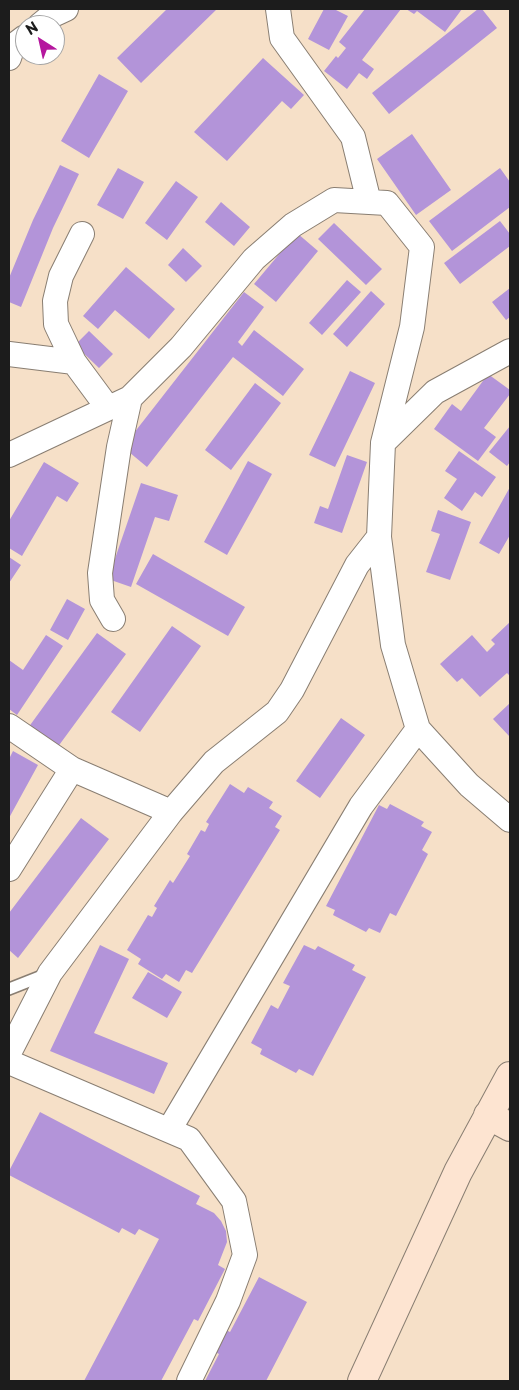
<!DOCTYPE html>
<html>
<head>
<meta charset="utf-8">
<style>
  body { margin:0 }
  #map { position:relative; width:519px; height:1390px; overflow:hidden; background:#f6e0c8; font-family:"Playpen Sans",sans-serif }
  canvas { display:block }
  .frame { position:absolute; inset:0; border:10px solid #1c1c1c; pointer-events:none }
  .north { position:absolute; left:15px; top:15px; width:50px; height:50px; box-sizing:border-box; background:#fff; border:1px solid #a4a4a4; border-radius:50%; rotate:325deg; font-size:14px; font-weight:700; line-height:20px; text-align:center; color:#1c1c1c }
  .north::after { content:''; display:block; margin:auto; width:18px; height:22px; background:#b5179e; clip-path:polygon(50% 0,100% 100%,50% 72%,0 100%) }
</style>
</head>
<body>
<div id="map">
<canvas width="519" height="1390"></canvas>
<div class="frame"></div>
<div class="north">N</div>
</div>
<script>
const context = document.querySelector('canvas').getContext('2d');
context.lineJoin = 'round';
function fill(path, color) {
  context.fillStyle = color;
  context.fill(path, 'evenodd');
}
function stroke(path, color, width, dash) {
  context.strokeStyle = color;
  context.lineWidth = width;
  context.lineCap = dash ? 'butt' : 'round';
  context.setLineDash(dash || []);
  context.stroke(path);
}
fill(new Path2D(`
  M167,9H217L141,83L117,58Z
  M324,9H334L348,16L329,50L308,39Z
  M365,9H401L362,60L374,69L367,79L359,73L347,89L324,71L336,56L338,58L346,48L339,42Z
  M406,9H462L445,32L417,11L414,14Z
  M478,9H482L497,28L389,114L372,93Z
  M263,58L304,95L291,109L282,101L227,161L194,132Z
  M99,74L128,91L89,158L61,141Z
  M412,134L451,190L416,215L377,159Z
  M60,165L79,174L53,228L21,307L9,302V278L33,220Z
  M118,168L144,182L123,219L97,205Z
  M500,168L510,182V207L452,251L429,221Z
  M176,181L198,197L167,240L145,223Z
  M221,202L250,227L234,246L205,222Z
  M500,221L510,234V246L460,284L444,263Z
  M334,223L382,269L366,285L318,239Z
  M297,233L318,251L276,302L254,284Z
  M183,248L202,266L186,282L168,265Z
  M126,267L175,309L149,339L115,310L98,329L83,316Z
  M347,280L361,292L322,335L309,323Z
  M510,288V317L506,320L492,302Z
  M371,291L385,304L347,347L333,334Z
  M244,292L264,307L238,342L242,346L254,330L304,369L283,396L233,357L147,467L123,447Z
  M89,331L113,354L99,368L75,345Z
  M350,371L375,383L335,467L309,455Z
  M488,374L510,390V394L484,428L496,437L478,461L434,429L452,404L461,411Z
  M255,383L281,403L231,470L205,450Z
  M510,426V462L507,466L489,452Z
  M459,451L496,477L482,497L475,492L462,511L444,498L457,479L445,471Z
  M347,455L367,462L342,533L314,523L320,506L328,509Z
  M248,461L272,474L227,555L204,542Z
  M44,462L79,483L67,502L57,496L22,556L9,548V521Z
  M141,483L178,495L169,521L155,517L131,587L108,579Z
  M510,487V535L499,554L479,543Z
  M438,510L471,522L450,580L426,572L440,534L431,531Z
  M153,554L245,607L228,636L136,584Z
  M9,557L21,565L9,583Z
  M67,599L85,609L68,640L50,630Z
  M510,622V676L507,673L480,697L462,678L457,682L440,664L472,635L487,652L495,644L491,640Z
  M172,626L201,646L140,732L111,712Z
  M97,633L126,654L57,748L28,728Z
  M46,635L63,646L17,715L9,709V660L23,670Z
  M510,703V737L493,719Z
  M341,718L365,735L320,798L296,781Z
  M13,751L38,765L9,818V759Z
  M230,784L244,793L248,787L273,802L269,808L282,816L275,827L280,830L192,973L186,970L179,982L166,974L162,979L138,964L141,959L127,950L148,915L152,917L157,908L154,906L170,880L173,883L190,856L187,854L201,830L205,832L209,824L206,822Z
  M390,804L424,822L421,826L432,832L422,850L428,854L396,916L390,913L380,933L369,928L366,932L333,915L335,910L326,906L379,805L387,809Z
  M81,818L109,839L18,958L9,950V913Z
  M100,945L129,959L94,1033L168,1063L154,1094L50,1051Z
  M304,945L315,950L318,946L355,965L352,970L366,977L313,1076L299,1069L296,1073L260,1054L262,1049L251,1043L271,1005L278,1009L290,986L283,983Z
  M148,972L182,992L167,1018L132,998Z
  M40,1112L200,1196L196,1204L214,1213L221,1221L226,1231L227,1242L218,1265L225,1269L198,1321L194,1319L161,1381H84L159,1239L139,1229L135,1235L122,1228L119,1233L9,1175V1171Z
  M259,1277L307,1302L266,1381H205L219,1354L213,1351L224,1329L230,1332Z`), '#b394d9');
const lane = new Path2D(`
  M9,989L47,974`);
const street = new Path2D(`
  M278,9L282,38L353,137L369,202
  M40,25L51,16L66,9
  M9,58L13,46L25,37
  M82,234L61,276L55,301L56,324L74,362L108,408
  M9,354L74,362
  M383,443L435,392L510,351
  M9,455L130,398L181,347L254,259L293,225L334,200L387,203L422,247L412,327L383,443L379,537L393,645L418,729L469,785L510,820
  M113,619L102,600L100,573L119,447L130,398
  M9,726L72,769L171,812
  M9,869L72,769
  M9,1053L50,973L171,812L214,762L277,712L292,690L357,565L379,537
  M9,1062L189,1139L234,1201L245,1255L228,1301L189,1381
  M169,1130L361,806L418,729`);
const secondary = new Path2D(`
  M488,1115L510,1127
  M362,1381L458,1172L510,1076`);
stroke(lane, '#897e72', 14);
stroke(street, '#897e72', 26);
stroke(secondary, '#897e72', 30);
stroke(lane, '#fff', 11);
stroke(street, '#fff', 24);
stroke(secondary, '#fde4d1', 28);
</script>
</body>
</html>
